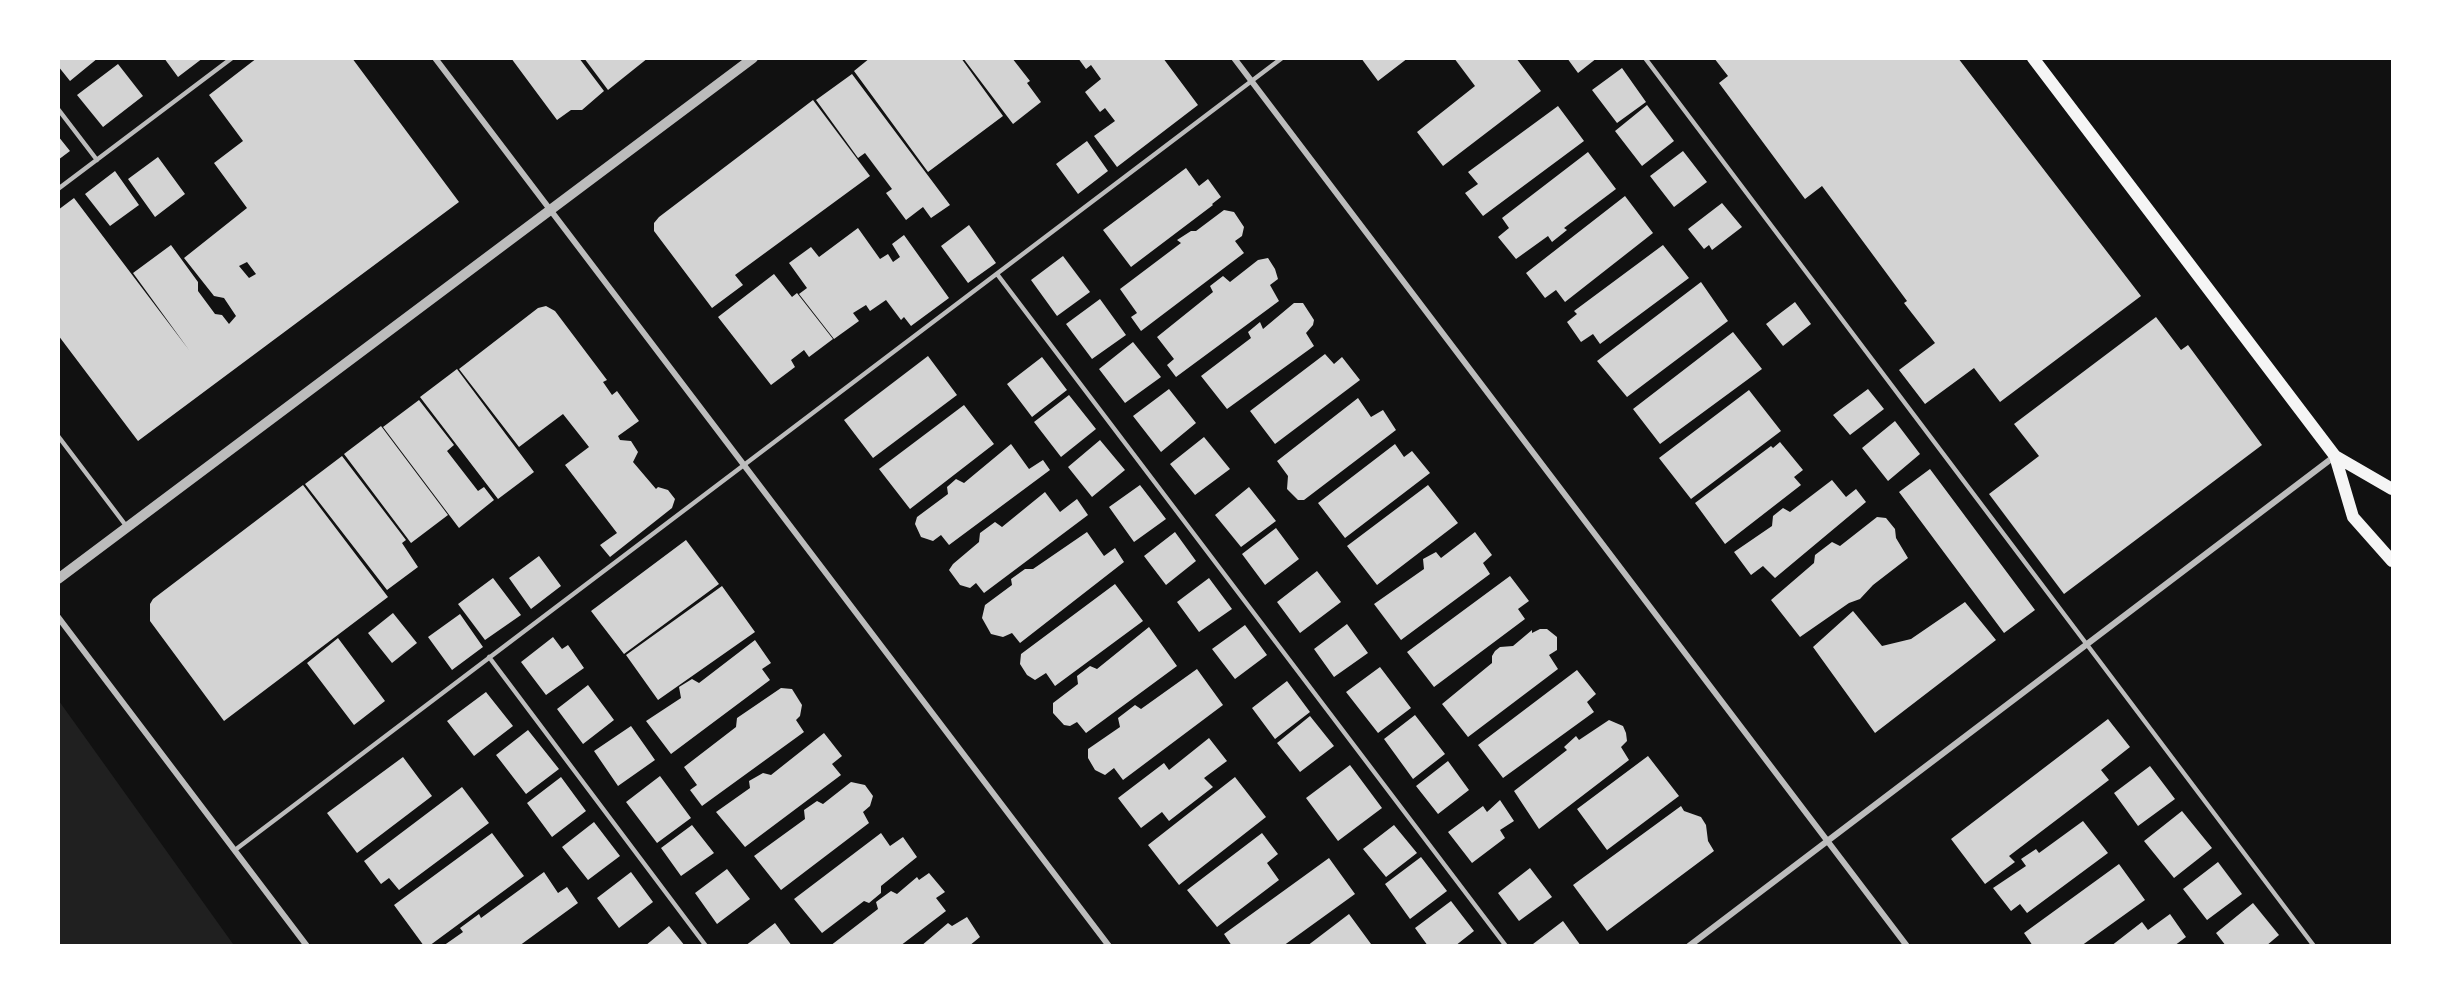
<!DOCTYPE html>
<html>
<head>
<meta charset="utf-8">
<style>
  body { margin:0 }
  #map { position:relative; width:2451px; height:1004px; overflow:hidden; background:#111; font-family:Ubuntu,sans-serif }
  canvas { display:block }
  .frame { position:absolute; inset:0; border:60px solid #fff; pointer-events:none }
</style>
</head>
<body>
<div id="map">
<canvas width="2451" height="1004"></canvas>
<div class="frame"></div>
</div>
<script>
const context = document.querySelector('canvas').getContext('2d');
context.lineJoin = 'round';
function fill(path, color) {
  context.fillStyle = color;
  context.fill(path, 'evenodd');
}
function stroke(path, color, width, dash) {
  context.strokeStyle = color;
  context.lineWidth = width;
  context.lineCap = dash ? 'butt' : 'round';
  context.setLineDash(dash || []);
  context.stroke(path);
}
fill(new Path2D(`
  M59,701L233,944L232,945H59Z`), '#202020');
fill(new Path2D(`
  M58,58H98L70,81L58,66Z
  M164,58H203L178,77Z
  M257,58H352L459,202L138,441L58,335V210L74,198L189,350L133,273L171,245L198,282V291L215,314L222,315L229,324L236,316L224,298L214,296L184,258L247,208L214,163L243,141L209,95ZM247,262L256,274L249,278L239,266Z
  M511,58H579L604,91L582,110H571L557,120Z
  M584,58H648L608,90Z
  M870,58H961L1003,116L928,172L854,71Z
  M963,58H1012L1030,81L1027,83L1041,102L1013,124Z
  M1078,58H1163L1198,105L1117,167L1094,136L1115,121L1105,108L1100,112L1085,92L1101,79L1091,65L1086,69Z
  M1361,58H1408L1378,81Z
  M1454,58H1516L1541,91L1443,166L1417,132L1475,86Z
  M1567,58H1597L1578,73Z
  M1714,58H1958L2141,296L2000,402L1974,368L1925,404L1899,370L1935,343L1904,303L1907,301L1822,186L1805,199L1719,83L1728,76Z
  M118,64L143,96L103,127L77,95Z
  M1622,68L1646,102L1617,123L1592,90Z
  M852,74L950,205L931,218L923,207L906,220L886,193L892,189L865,153L858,158L816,100Z
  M813,100L870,176L735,275L743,285L712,308L654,231V223L659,217Z
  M1647,105L1674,141L1642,166L1615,131Z
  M1558,106L1584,141L1483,216L1465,193L1478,184L1468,172Z
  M58,136L70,151L58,160Z
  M1087,141L1108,171L1078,194L1056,164Z
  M1683,151L1707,182L1674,207L1650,176Z
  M1588,152L1616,189L1564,228L1567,230L1552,242L1548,236L1516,259L1498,237L1509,228L1502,218Z
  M158,157L185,194L155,217L128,179Z
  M1186,168L1199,186L1208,179L1221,197L1212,204L1213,205L1131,267L1103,230Z
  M115,171L139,205L110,226L85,194Z
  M1625,196L1653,233L1565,302L1556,290L1545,298L1526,273Z
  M1722,203L1742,227L1712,250L1709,245L1704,249L1688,229Z
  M1224,210L1234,212L1244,227L1242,236L1235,241L1244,253L1141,331L1131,317L1137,313L1120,289L1181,243L1177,240L1191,231H1196Z
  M969,225L996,263L968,283L941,246Z
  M858,228L880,259L888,254L893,262L900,257L892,244L904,235L949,298L911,326L904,317L901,320L886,300L870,311L866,305L853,313L859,321L834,339L799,294L807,288L789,263L811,247L819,257Z
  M1663,245L1689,278L1600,344L1593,334L1581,342L1567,322L1577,314L1574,311Z
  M1063,256L1090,292L1057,316L1031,280Z
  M1268,258L1275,269L1278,279L1270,285L1279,301L1176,377L1167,365L1174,359L1157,337L1213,292L1210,286L1223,276L1230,282L1258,260Z
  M774,274L792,297L797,293L833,339L809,357L804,350L791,360L795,367L771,385L718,317Z
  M1701,282L1728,321L1627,397L1597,361Z
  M1100,299L1126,335L1092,359L1066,324Z
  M1795,302L1811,324L1783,346L1766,324Z
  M1294,303H1303L1314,320L1313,325L1306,333L1314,346L1227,409L1201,376L1251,338L1248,332L1260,322L1263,329Z
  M546,306L555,311L607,380L603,382L612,395L617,391L639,421L618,436L620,440L631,441L638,452L633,462L656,489L658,487L668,490L675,499L672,508L610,557L600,545L617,533L565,465L589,447L563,414L519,447L459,369L538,308Z
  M2156,317L2181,350L2188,345L2262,445L2064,594L1989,494L2039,456L2014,424Z
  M1733,332L1762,369L1660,444L1633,409Z
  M1133,342L1161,377L1125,403L1099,369Z
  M1325,354L1334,364L1342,357L1360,380L1275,444L1250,411Z
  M928,356L957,395L873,458L844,420Z
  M1042,357L1067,390L1032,417L1007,384Z
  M457,369L534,472L498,499L420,397Z
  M1169,389L1196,423L1161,452L1133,416Z
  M1868,389L1884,409L1850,435L1833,415Z
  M1749,390L1781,431L1691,499L1659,458Z
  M1069,395L1096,429L1061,457L1034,422Z
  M1358,398L1371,417L1383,410L1396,430L1304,500H1298L1287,489L1288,476L1277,461Z
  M419,400L454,445L447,451L478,491L484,487L494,500L459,528L383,427Z
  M964,405L994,444L910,509L879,469Z
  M1895,421L1920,454L1888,481L1862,448Z
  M381,426L448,515L411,543L344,454Z
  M1204,437L1230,469L1195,495L1170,464Z
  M1100,440L1125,470L1092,497L1068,467Z
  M1780,442L1803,470L1794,477L1801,485L1725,544L1695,503L1771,446L1773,448Z
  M1011,444L1029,469L1043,460L1050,470L949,545L941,535L933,541L921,537L915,524L917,517L948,494L947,487L956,479L964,483Z
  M1395,444L1404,457L1412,451L1430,473L1345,538L1318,503Z
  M342,456L406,540L402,543L418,567L387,590L305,484Z
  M1930,469L2035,610L2004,633L1899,492Z
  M1832,480L1846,497L1856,489L1866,502L1775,578L1763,566L1751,575L1734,552L1772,526L1773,516L1783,508L1790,512Z
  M303,485L388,597L224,721L150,621V604L153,599Z
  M1140,485L1166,519L1134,542L1109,507Z
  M1428,485L1458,523L1377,585L1347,546Z
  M1249,487L1276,521L1241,547L1215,515Z
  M1045,492L1060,512L1077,499L1088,515L984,593L976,583L970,588L960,585L949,570L953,564L979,542L980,533L995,522L1002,527Z
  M1877,517L1886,518L1895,529L1896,538L1908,558L1873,585L1860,599L1849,603L1800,637L1771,600L1814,563L1815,555L1832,542L1840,546Z
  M1276,528L1299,559L1265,585L1242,554Z
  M1087,532L1104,556L1115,548L1124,562L1020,643L1012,633L1003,637L991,634L982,618L985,605L1012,585L1011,579L1025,569H1033Z
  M1175,532L1196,561L1166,585L1144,556Z
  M1475,532L1492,555L1483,563L1490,574L1401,640L1374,604L1424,569L1423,559L1436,552L1441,558Z
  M686,540L719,584L624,654L591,611Z
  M539,556L561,586L531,609L509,578Z
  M1317,571L1341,602L1300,633L1277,602Z
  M1510,576L1529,601L1518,609L1525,619L1434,687L1407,652Z
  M493,578L521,615L485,640L458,604Z
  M1209,578L1232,609L1199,632L1177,602Z
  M1115,584L1143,621L1055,686L1046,673L1035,680L1027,675L1020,664L1021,654Z
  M722,586L755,632L658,700L626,655Z
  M1965,602L1996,640L1875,733L1813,647L1853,611L1882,646L1911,639Z
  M393,613L417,643L392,663L368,633Z
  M460,614L483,647L452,670L428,637Z
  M1347,624L1368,653L1334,677L1314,649Z
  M1245,625L1267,655L1235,679L1212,649Z
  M1149,627L1177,666L1086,733L1077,722L1070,726L1064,725L1053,713V703L1078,684L1077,676L1090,666L1097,669Z
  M1540,629H1547L1557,637V650L1549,655L1558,669L1468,737L1442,704L1492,663V656L1495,651L1500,647L1513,646L1532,630V633Z
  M553,637L562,649L568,645L584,668L546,695L521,662Z
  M338,638L385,701L354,725L307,663Z
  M755,640L771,663L762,669L770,680L671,754L646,721L681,698L679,687L692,679L699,683Z
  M1380,667L1411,708L1378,733L1346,692Z
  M1197,669L1223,705L1123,780L1114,768L1105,775L1095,770L1088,758V749L1120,727L1118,718L1135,705L1141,709Z
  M1577,670L1596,694L1587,702L1594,712L1503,778L1478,745Z
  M1287,681L1310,712L1275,739L1252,708Z
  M588,685L614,720L583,744L557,709Z
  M781,688L792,689L802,705L800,716L796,720L804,732L702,806L690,790L697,785L684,767L736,727L737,718Z
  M486,692L513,726L474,756L447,721Z
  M1415,715L1445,754L1413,779L1384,739Z
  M1310,716L1334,746L1300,772L1277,743Z
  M2108,719L2130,747L2101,770L2109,780L2009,856L2015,862L1985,884L1951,839Z
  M1609,720L1623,726L1626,733L1627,741L1621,747L1629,760L1539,829L1514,791L1567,750L1564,747L1576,736L1579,740Z
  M631,726L655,760L618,786L594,751Z
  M528,730L559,769L526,794L496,755Z
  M824,733L842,756L832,764L841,775L745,847L716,812L750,788L749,781L763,773L771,775Z
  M1209,738L1227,761L1204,778L1213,787L1169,821L1162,812L1141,828L1118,798L1164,763L1169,770Z
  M1648,756L1679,796L1607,850L1577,809Z
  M403,757L432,796L357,853L327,813Z
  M1448,761L1469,790L1438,814L1416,786Z
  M1350,765L1382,808L1338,841L1306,798Z
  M2150,766L2175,799L2138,826L2114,793Z
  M660,776L691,818L657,843L626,802Z
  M561,777L586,811L552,837L527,803Z
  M1235,777L1266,817L1179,885L1148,845Z
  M851,782L865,785L873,796L870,806L863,812L869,823L781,890L754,856L805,819L804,810L817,801L823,804Z
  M462,787L489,823L399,890L389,878L381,884L364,861Z
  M1500,800L1514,821L1500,830L1505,838L1472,863L1448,832L1483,806L1487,812Z
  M1681,806L1684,811L1701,817L1706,825L1708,841L1714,851L1607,931L1573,885Z
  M2182,811L2212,848L2174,878L2144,841Z
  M2083,821L2108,853L2027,913L2020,904L2011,911L1993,888L2026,866L2021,859L2036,849L2039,853Z
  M594,822L620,856L588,880L562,847Z
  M692,825L714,853L681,876L661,848Z
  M1394,825L1417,853L1386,877L1363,849Z
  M492,833L524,876L429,946H424L394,905Z
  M881,833L890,846L903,837L917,857L881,886V893L869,903L864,901L822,933L794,899Z
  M1262,833L1278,854L1267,863L1279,880L1217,927L1187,890Z
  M1421,857L1447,891L1410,919L1385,884Z
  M1329,858L1355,894L1283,946H1232L1224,934Z
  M2218,862L2242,894L2207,920L2183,889Z
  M2119,864L2145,900L2081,946H2033L2024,933Z
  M1530,868L1552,897L1519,921L1498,893Z
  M727,869L750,899L717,924L695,893Z
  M544,872L558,893L567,887L578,903L519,946H443L463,932L460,928L479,914L481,918Z
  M631,872L653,902L619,928L597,898Z
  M929,873L945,892L936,898L946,911L900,946H830L878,909L876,902L891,891L897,894L917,877L919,880Z
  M1451,901L1474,931L1455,946H1428L1415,928Z
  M2253,903L2279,935L2266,946H2226L2216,933Z
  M1349,914L1371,944L1307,946Z
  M2170,914L2186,937L2174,946H2111L2142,922L2148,930Z
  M967,917L980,937L969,946H921L948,923L952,926Z
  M1563,921L1581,946H1534L1533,944Z
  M775,923L792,946H745Z
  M669,926L685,946H645Z`), '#d3d3d3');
stroke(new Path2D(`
  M1645,58L2314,946
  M58,109L97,160
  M58,189L232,58
  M997,274L1506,946
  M58,436L127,527
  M489,657L706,946
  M235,850L1282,58`), '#bcbcbc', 4.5);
stroke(new Path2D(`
  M435,58L1109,946
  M1234,58L1907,946
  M58,617L307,946
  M1689,946L2335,456`), '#bcbcbc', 6);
stroke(new Path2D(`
  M58,579L753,58`), '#bcbcbc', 10);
stroke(new Path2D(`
  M2033,58L2335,456L2353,517L2392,561
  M2335,456L2392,489`), '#f5f5f5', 12);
</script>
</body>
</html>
